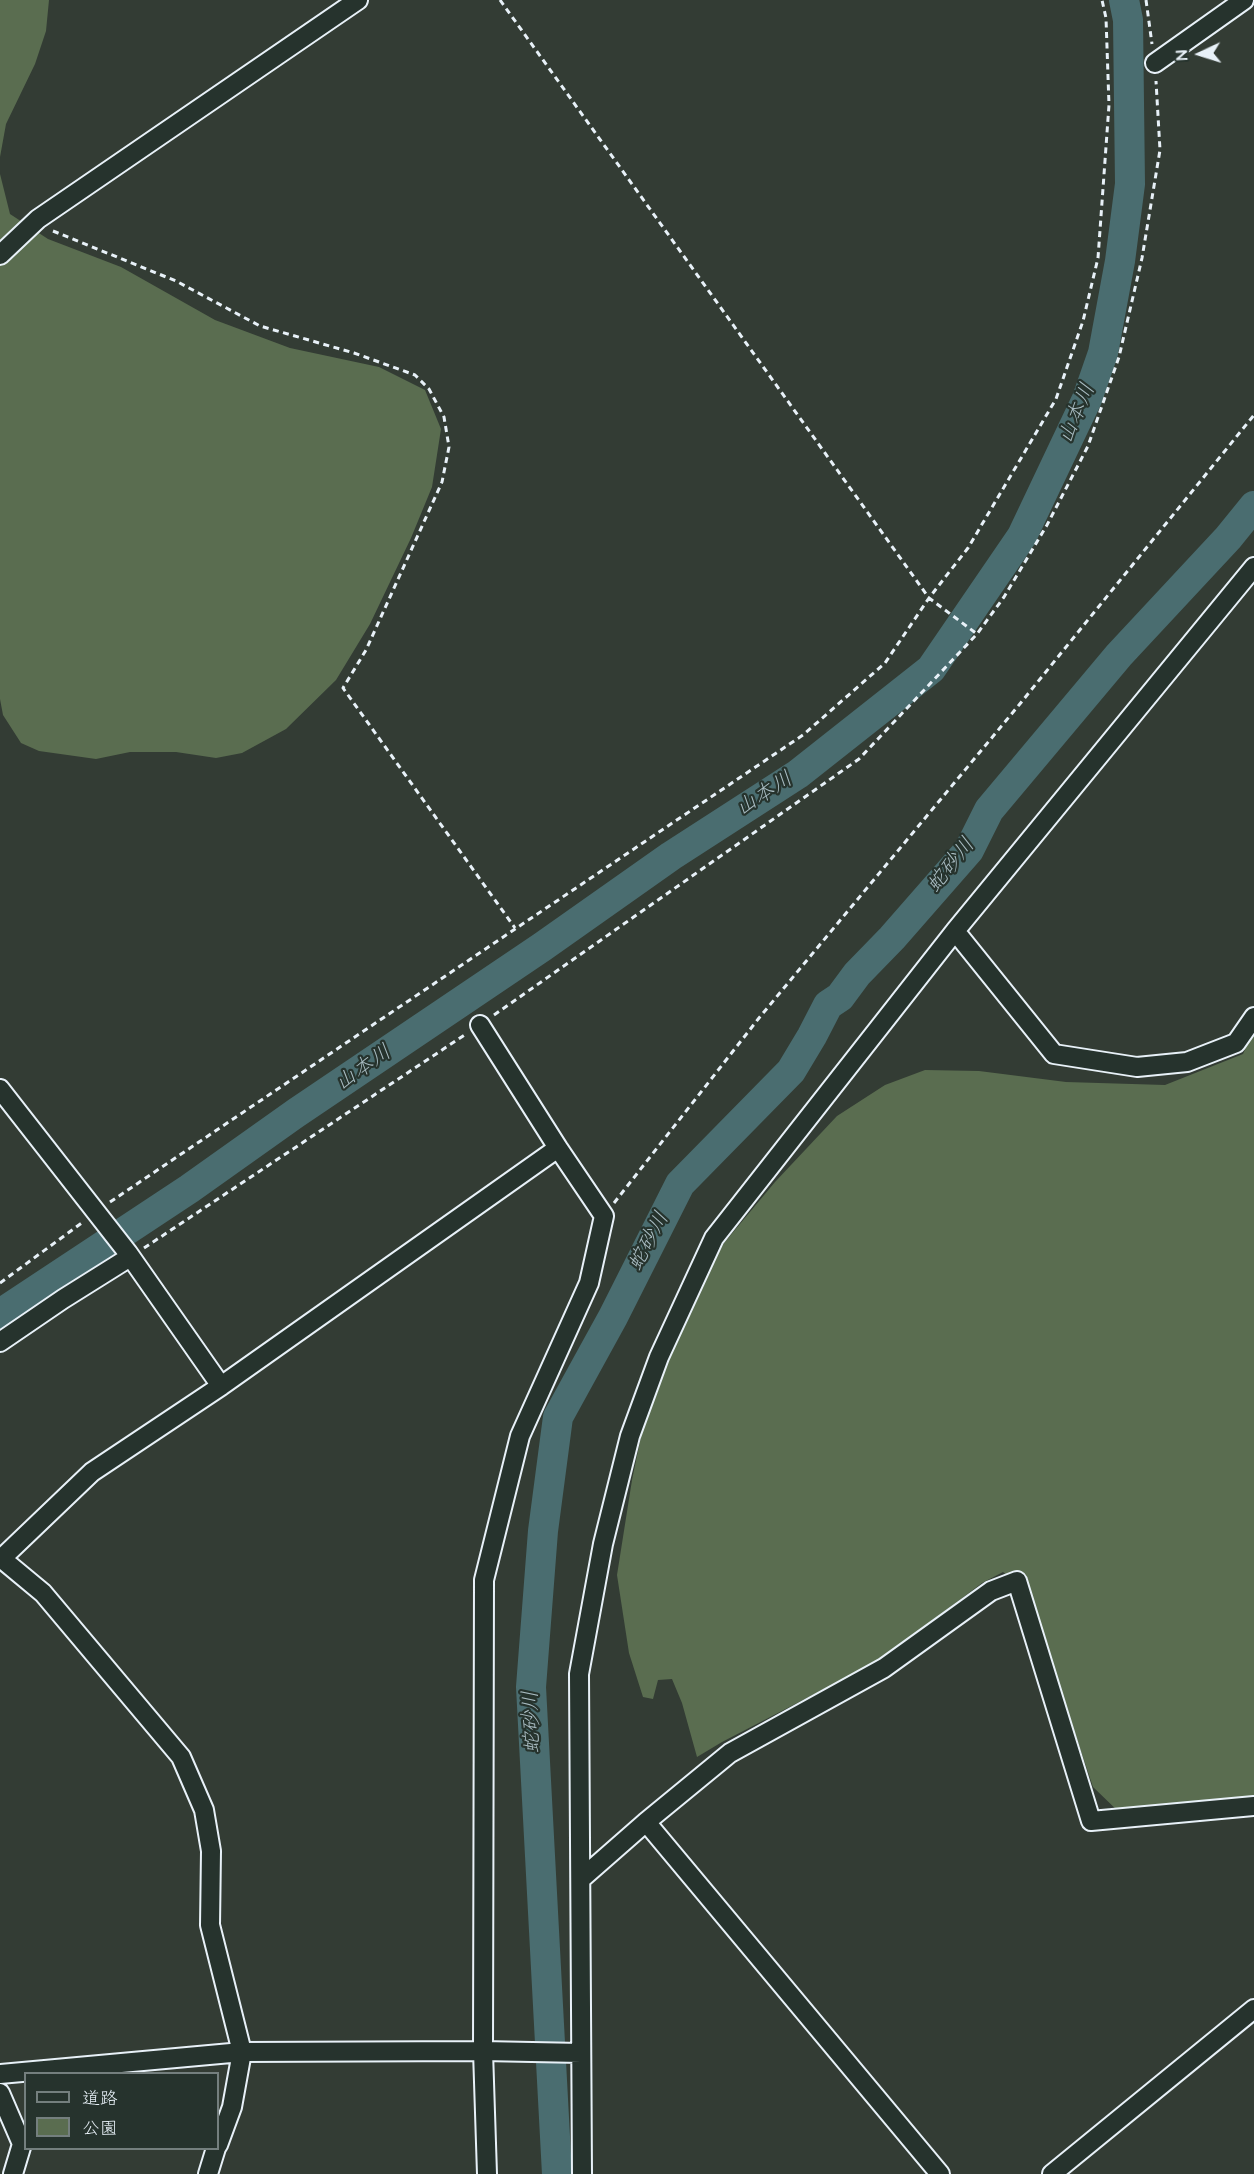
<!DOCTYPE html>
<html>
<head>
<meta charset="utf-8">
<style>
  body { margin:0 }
  #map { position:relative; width:1254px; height:2174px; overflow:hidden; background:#333c34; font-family:"Architects Daughter","Klee One",sans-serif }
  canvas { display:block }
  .legend { position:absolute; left:24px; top:2072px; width:195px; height:78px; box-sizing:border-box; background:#26332d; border:2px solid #747f7e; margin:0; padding:8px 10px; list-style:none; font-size:18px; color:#e8f1f8 }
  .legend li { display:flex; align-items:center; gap:12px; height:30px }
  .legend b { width:30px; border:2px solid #747f7e }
  .north { position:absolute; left:1170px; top:24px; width:60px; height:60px; -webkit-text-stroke:4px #26332d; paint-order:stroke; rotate:266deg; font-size:16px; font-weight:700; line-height:24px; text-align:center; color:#e8f1f8 }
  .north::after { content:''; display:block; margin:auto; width:21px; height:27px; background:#e8f1f8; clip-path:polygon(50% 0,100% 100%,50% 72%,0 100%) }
</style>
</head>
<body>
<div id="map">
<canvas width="1254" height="2174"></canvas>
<ul class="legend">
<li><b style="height:8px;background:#26332d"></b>道路</li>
<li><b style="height:16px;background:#5a6d50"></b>公園</li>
</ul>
<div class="north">N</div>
</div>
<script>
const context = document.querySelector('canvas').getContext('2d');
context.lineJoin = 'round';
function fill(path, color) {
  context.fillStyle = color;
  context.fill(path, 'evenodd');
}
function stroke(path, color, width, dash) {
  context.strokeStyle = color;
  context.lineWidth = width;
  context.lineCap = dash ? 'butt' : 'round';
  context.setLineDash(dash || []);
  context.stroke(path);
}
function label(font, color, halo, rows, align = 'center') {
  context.font = font + ' "Architects Daughter","Klee One",sans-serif';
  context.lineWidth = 4.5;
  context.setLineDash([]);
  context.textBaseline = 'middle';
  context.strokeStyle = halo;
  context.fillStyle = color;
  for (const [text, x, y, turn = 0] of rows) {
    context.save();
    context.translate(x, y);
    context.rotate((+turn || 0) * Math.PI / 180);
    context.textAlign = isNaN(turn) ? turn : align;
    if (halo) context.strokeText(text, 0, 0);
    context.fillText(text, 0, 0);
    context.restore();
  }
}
fill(new Path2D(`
  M0,0H49L46,31L35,64L6,124L0,157Z
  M0,174L10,214L48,239L121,267L215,320L290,348L379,367L425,390L441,429L432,487L411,538L370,624L336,680L286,729L242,753L216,758L176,752H130L96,759L39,751L21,743L3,715L0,699Z
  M1254,1030V1796L1121,1814L1093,1787L1028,1593L1003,1572L982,1583L880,1660L722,1742L697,1757L682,1703L672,1679L658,1680L653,1699L643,1697L629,1653L617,1575L632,1480L658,1354L714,1255L775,1182L837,1116L885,1085L925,1070L979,1071L1066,1082L1165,1085L1243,1054Z`), '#5a6d50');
stroke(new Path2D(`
  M0,1314L189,1189L296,1113L542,947L671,856L798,774L931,669L1022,536L1087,399L1103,353L1120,261L1130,184L1128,20L1124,0
  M557,2174L531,1687L543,1531L558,1417L613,1317L680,1184L791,1071L812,1036L828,1005L840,997L857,974L892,938L969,850L989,810L1119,655L1228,538L1254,506`), '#4a6d70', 30);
const minor = new Path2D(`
  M1155,63L1244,0
  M0,255L38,219L358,0
  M955,931L1054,1054L1137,1067L1187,1062L1236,1043L1254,1017
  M480,1025L558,1148L604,1216L589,1283L520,1436L484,1580L483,2051L487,2174
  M0,1089L128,1253L221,1386
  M0,1342L63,1299L130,1257
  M2,1559L43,1593L181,1757L204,1810L211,1851L210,1925L242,2052L232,2107L218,2145
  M0,1560L92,1472L221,1386L558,1148
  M646,1822L940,2174
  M581,1879L646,1822L730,1753L884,1668L991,1591L1017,1581L1091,1821L1254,1806
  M0,2074L242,2052L483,2051L581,2053
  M0,2093L22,2144L13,2174
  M208,2174L216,2148
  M582,2174L579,1674L603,1544L630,1436L659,1357L714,1238L955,931L1254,567
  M1052,2174L1254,2009`);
stroke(minor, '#e8f1f8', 22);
stroke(new Path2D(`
  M500,0L929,598L977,634
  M1146,0L1152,44
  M53,231L176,281L260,326L354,353L415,375L429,389L444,417L449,447L442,482L366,650L343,688L515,928
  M494,1015L859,759L977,634L1004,597L1047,525L1088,446L1119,357L1142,258L1160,150L1156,81
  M110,1202L803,735L885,663L929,598L968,548L1056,399L1083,321L1098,258L1109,105L1106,18L1102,0
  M614,1203L759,1018L1019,705L1254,415
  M144,1248L466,1034
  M0,1283L83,1222`), '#e8f1f8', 3, [6, 4.5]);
stroke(minor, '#26332d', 18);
label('italic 21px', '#a9bcc2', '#26332d', [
  ["山本川",1078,414,-67],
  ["山本川",765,795,-33],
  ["蛇砂川",952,866,-52],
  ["山本川",364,1069,-35],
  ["蛇砂川",650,1242,-62],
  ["蛇砂川",533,1722,-92]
]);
</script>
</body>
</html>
